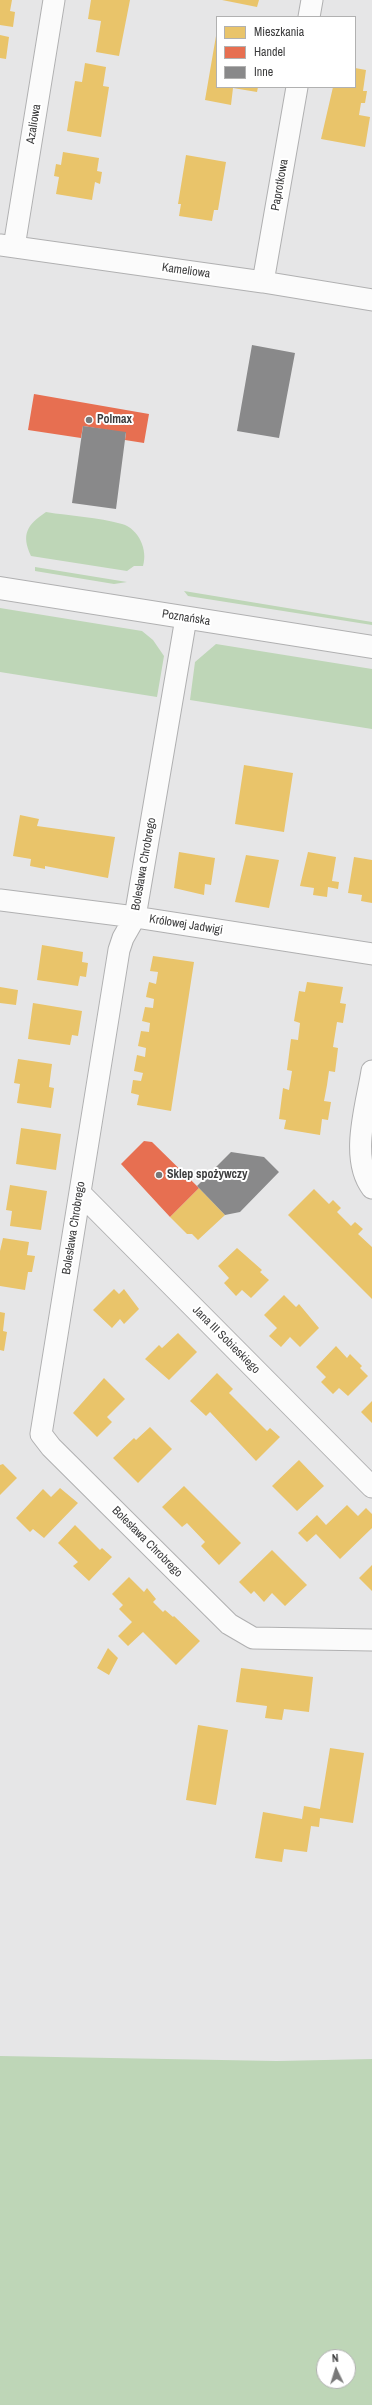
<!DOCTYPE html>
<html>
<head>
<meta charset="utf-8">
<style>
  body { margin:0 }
  #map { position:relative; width:372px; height:2405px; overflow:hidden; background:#e6e6e7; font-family:"Archivo Narrow",sans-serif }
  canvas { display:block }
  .legend { position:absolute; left:216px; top:16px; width:140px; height:72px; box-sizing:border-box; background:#fff; border:1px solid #b1b1b1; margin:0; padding:5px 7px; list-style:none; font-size:12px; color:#3c3c3d }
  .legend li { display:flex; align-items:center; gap:8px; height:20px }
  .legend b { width:20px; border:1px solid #b1b1b1 }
  .north { position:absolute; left:316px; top:2349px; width:40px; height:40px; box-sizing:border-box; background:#fff; border:1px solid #b1b1b1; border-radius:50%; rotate:356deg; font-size:11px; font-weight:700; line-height:16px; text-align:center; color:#3c3c3d }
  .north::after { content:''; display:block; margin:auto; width:14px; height:18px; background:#787878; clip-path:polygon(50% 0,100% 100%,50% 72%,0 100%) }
</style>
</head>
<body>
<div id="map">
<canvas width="372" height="2405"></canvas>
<ul class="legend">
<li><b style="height:11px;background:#e9c46a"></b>Mieszkania</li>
<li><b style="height:11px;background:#e76f51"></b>Handel</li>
<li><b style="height:11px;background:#89898a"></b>Inne</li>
</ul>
<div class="north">N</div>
</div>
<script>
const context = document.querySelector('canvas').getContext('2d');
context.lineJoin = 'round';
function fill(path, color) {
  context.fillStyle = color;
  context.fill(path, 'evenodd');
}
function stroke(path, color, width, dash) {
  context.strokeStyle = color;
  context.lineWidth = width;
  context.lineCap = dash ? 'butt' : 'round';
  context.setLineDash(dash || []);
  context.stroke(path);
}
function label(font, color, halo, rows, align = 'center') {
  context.font = font + ' "Archivo Narrow",sans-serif';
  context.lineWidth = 4;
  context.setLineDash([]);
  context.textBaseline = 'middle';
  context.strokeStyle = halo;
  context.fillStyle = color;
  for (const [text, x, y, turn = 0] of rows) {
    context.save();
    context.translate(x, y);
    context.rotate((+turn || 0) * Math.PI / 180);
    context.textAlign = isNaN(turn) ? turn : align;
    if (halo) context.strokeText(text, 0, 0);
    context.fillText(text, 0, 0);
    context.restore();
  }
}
fill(new Path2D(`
  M46,512C70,516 98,517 122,524C139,529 148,550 143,566H134L127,571L31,556C21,534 27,525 46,512Z
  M35,567L127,582L114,584L35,571Z
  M184,591L372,622V625L188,596Z
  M0,608L142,631L153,640L164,656L157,697L0,672Z
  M216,644L372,669V729L190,700L195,662Z
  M0,2056L277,2061L372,2059V2405H0ZM324,2357H348V2381H324Z`), '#bed6b7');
fill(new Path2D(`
  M0,0H12L10,11L15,12L13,27L0,25Z
  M91,0H130L119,56L96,52L101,21L88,19Z
  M222,0H259L257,7Z
  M0,35L9,37L6,59L0,58Z
  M216,36L217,87H258L257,92L233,88L231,105L205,100Z
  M85,63L106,67L103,86L109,87L101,137L67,131L75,81L82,82Z
  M355,68L366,70L363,91H367L365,103H361L359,115L370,117L365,147L321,139L333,87H355Z
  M63,152L99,158L97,171L102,172L100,184L95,182L92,200L56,194L59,177L54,176L56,164L61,165Z
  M186,155L226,162L218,210H214L212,221L179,216L181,204H178Z
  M244,765L293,773L284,832L235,824Z
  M20,815L39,819L37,826L115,837L108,878L45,866V869L30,866L31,859L13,856Z
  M179,852L215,858L211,885L205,884L204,895L174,888Z
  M308,852L336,857L332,881L339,882L338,889L328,887L327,897L313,895L314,888L300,886Z
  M246,855L279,860L269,908L235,902Z
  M354,857L372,860V903L361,901L362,895L348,893Z
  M42,945L83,952L82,962L88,963L86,977L80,976L78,986L37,980Z
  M153,956L194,962L171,1111L137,1105L139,1095L131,1093L133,1080L141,1081L143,1073L134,1071L137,1055L145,1057L146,1048L138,1046L141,1031L149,1032L150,1023L142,1021L145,1007L153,1008L154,999L146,997L149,982L156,984L158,972L150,971Z
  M307,982L343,987L340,1003L346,1004L343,1023L337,1022L333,1047L338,1048L335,1072L329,1071L327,1085L324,1101L331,1102L328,1120L322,1119L320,1135L284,1129L286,1120L279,1119L283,1088L289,1090L292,1071L287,1070L291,1039L298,1040L300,1023L294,1021L299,991L305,992Z
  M0,987L18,990L16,1005L0,1003Z
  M33,1003L82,1011L78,1036L72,1035L70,1045L28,1039Z
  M18,1059L52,1064L49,1087L54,1088L51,1108L17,1103L20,1084L14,1083Z
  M21,1128L61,1134L56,1170L16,1164Z
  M10,1185L47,1191L41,1230L10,1226L12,1211L6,1210Z
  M199,1188L225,1215L198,1240L192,1234H187L170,1217Z
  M314,1189L329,1204L333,1200L341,1208L337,1212L351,1226L355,1222L363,1229L358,1234L372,1247V1299L288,1215Z
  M3,1238L29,1242L27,1255L35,1256L32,1272H28L25,1290L0,1286V1251Z
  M237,1248L262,1270L260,1272L269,1280L251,1298L242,1290L236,1296L224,1283L229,1278L218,1266Z
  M114,1289L119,1294L124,1289L139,1309L124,1324L120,1319L112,1328L93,1310Z
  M284,1295L296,1307L299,1304L319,1328L300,1347L290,1337L281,1347L269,1336L277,1328L264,1315Z
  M0,1312L5,1313L3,1331L7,1332L4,1351L0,1350Z
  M178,1333L197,1352L169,1380L145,1359L159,1345L162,1348Z
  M336,1346L347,1358L350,1354L362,1366L360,1368L368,1376L348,1396L339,1388L333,1394L321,1382L326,1377L316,1367Z
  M217,1373L233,1389L229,1393L267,1431L270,1428L280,1437L256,1461L210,1412L206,1416L190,1401Z
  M104,1378L125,1399L107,1417L112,1422L97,1437L73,1413Z
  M372,1401V1423L361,1412Z
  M150,1427L172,1449L138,1483L113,1458L134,1438L136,1440Z
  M299,1460L324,1486L297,1511L272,1486Z
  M3,1464L17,1478L0,1495V1465Z
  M184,1486L241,1543L219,1565L201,1546L205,1542L187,1523L182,1527L162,1507Z
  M60,1488L78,1503L44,1538L33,1529L30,1532L16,1518L43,1489L51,1497Z
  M347,1505L358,1516L366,1508L372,1514V1528L340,1559L316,1534L307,1542L298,1533L317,1515L326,1525Z
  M75,1525L100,1550L102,1548L112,1557L89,1581L73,1566L78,1562L58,1543Z
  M272,1550L307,1585L285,1606L272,1593L264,1602L254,1591L251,1594L239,1582Z
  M372,1565V1591L359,1578Z
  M129,1577L144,1592L147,1588L156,1599L153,1602L163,1612L165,1610L173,1617L174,1616L200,1641L176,1665L143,1632L128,1646L118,1636L132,1622L119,1609L123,1605L112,1594Z
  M108,1648L118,1658L109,1675L97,1668Z
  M241,1668L313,1677L309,1712L284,1709L282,1720L265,1718L267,1706L236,1702Z
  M198,1725L228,1730L216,1805L186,1800Z
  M330,1748L364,1753L353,1823L320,1818L319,1827L311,1826L307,1852L284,1849L282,1862L255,1858L263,1812L302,1819L304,1806L320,1809Z`), '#e9c46a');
fill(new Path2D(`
  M34,394L149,414L144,443L125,440L126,433L83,426L81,438L28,430Z
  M144,1141L152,1142L199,1188L170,1217L121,1164Z`), '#e76f51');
fill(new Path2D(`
  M252,345L295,353L279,438L237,431Z
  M83,426L126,432L116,509L72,503Z
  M231,1152L264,1157L279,1172L240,1212L225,1215L197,1186Z`), '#89898a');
const street = new Path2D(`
  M309,17L312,0
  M0,245L263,282L372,300
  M14,247L54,0
  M263,282L297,87
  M186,618L135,917L123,938L119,950L41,1434L51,1447L229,1624L253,1638L372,1640
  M0,900L135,917L372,954
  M372,1071C367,1104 349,1158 372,1188
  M80,1193L372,1487`);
const primary = new Path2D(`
  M0,588L372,647`);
stroke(street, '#b0b0b1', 23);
stroke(primary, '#b0b0b1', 24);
stroke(street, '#fbfbfb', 21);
stroke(primary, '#fbfbfb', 22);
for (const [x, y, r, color] of [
  [89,420,4,"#787878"],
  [159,1175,4,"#787878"]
]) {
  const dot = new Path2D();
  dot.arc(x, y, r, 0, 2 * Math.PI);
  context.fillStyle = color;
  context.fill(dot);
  stroke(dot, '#fff', 1.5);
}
label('12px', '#3c3c3d', '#fff', [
  ["Azaliowa",34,124,-81],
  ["Paprotkowa",280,185,-80],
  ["Kameliowa",186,271,8],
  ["Poznańska",186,618,9],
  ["Bolesława Chrobrego",144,864,-80],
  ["Królowej Jadwigi",186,925,9],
  ["Bolesława Chrobrego",74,1228,-81],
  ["Jana III Sobieskiego",226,1340,45],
  ["Bolesława Chrobrego",147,1542,45]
]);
label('bold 12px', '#3c3c3d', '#fff', [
  ["Polmax",97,420],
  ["Sklep spożywczy",167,1175]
], 'left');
</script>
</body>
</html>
